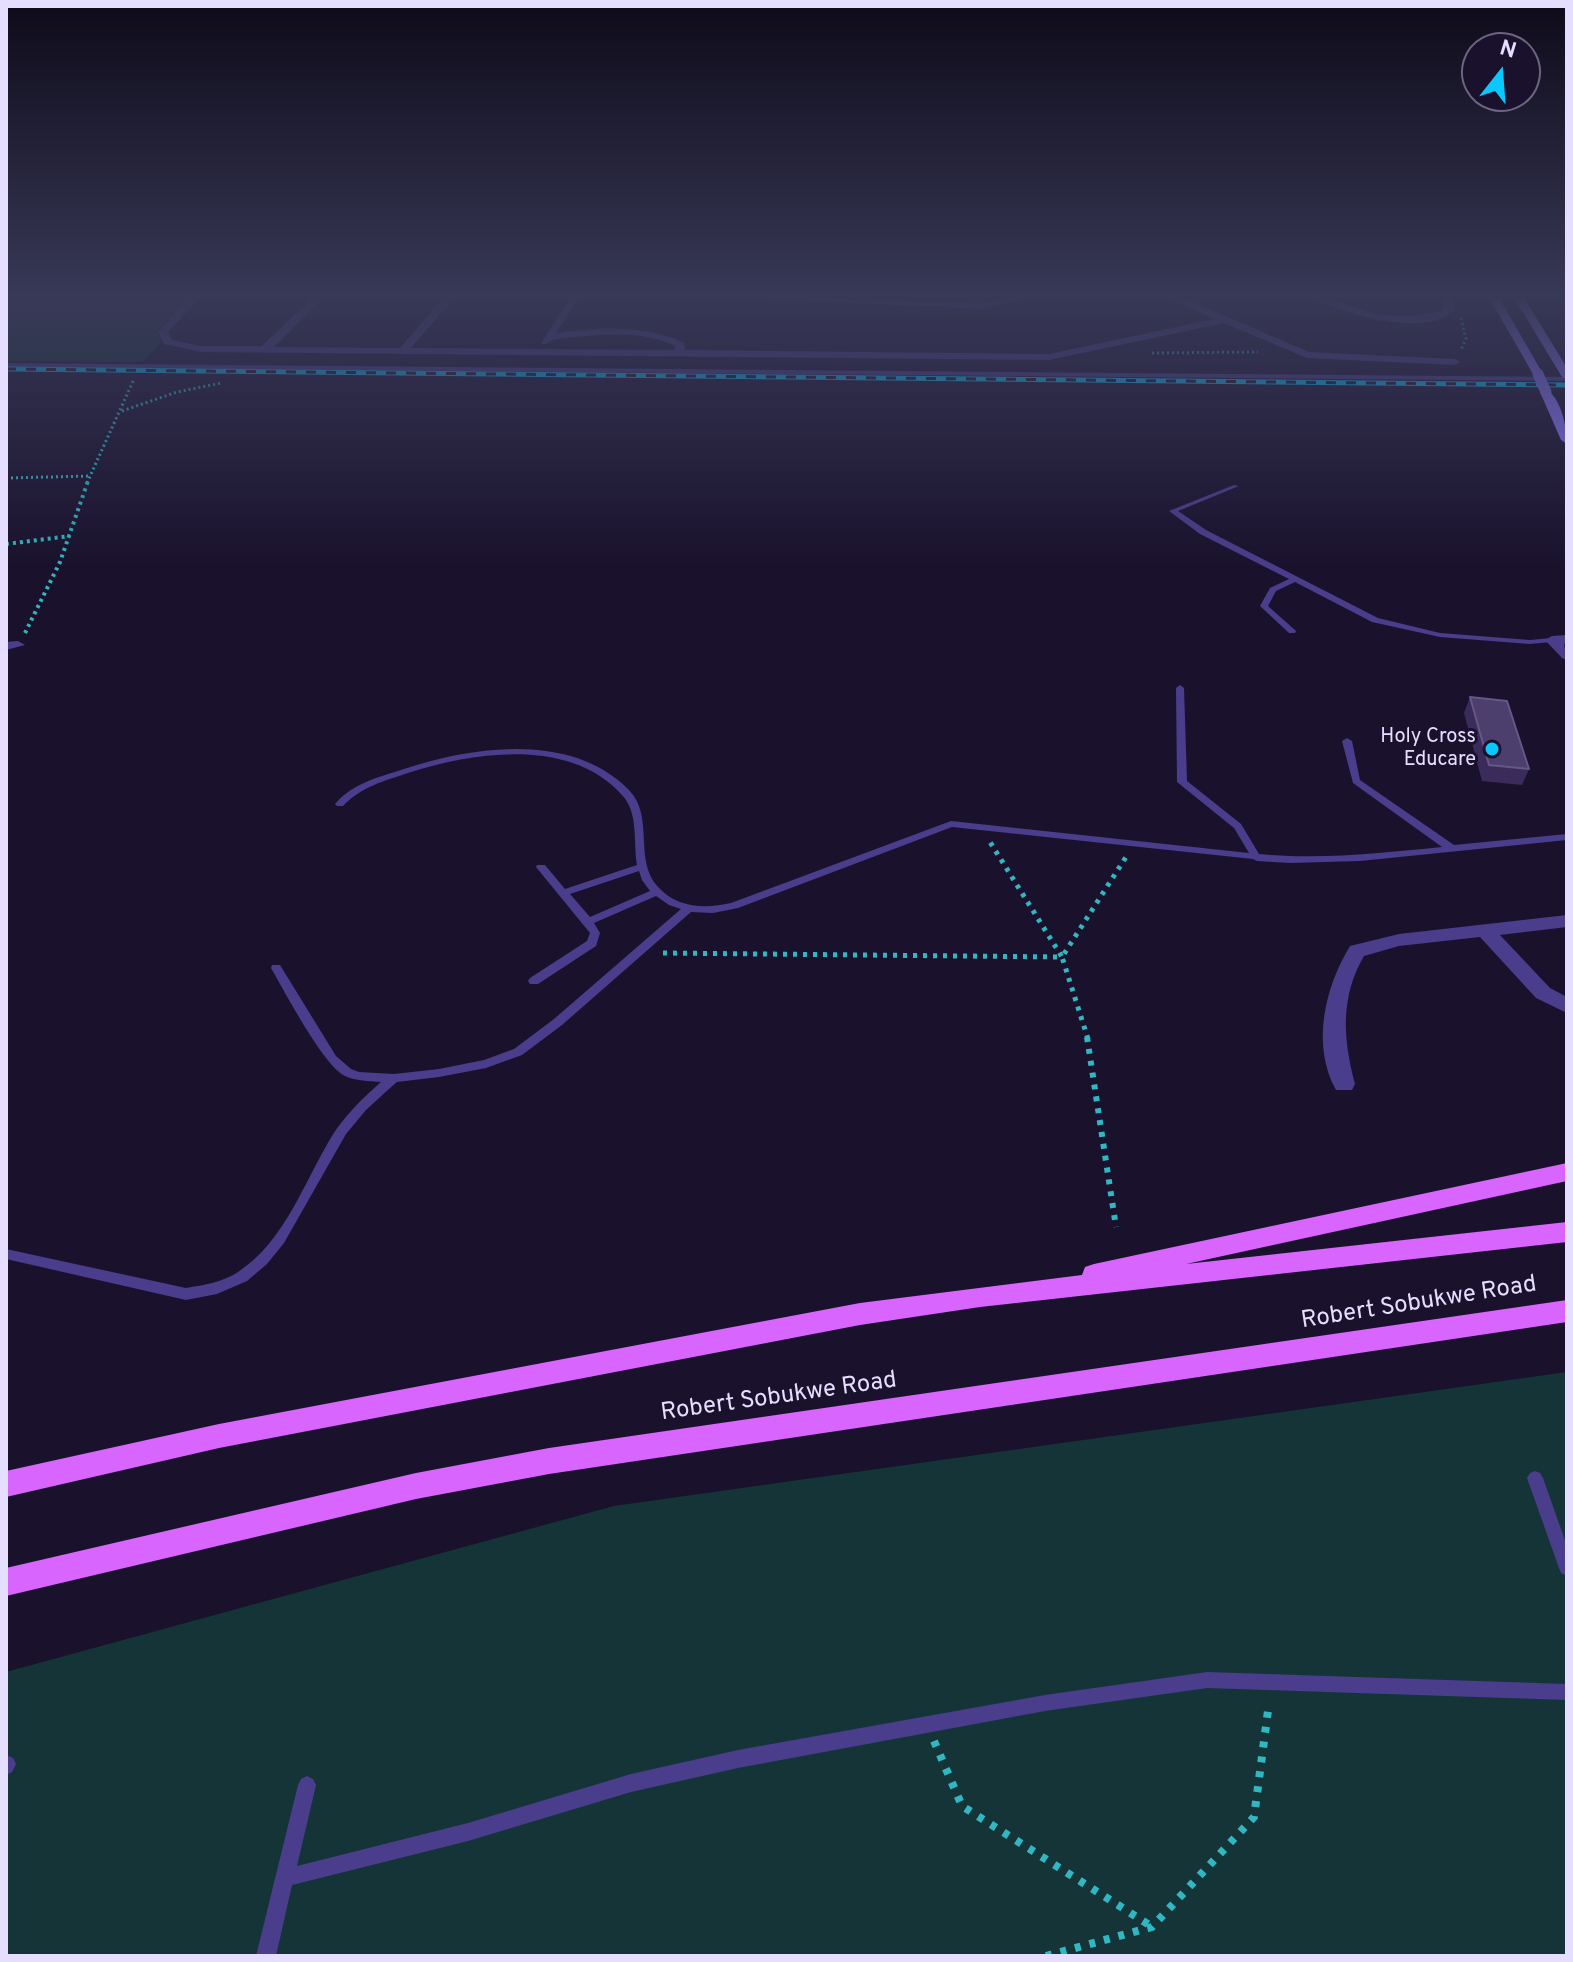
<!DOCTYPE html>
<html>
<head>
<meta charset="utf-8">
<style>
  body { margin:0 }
  #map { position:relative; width:1573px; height:1962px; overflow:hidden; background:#1a122d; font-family:Overpass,sans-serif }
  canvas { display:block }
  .frame { position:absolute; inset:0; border:8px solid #e6deff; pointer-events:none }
  .north { position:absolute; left:1461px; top:32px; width:80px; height:80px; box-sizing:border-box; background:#1a122d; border:2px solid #6c6481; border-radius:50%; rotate:17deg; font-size:22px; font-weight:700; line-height:32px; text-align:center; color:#e6deff }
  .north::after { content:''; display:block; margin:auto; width:28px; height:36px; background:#0ac8ff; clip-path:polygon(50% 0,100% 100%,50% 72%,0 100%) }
</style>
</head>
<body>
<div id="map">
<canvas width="1573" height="1962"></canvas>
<div class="frame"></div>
<div class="north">N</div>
</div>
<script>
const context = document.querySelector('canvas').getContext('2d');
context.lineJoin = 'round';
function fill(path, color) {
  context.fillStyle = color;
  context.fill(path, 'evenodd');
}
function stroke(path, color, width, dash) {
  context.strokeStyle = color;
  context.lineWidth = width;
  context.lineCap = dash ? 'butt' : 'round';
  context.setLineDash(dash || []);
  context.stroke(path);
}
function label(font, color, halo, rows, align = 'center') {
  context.font = font + ' Overpass,sans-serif';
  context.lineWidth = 6;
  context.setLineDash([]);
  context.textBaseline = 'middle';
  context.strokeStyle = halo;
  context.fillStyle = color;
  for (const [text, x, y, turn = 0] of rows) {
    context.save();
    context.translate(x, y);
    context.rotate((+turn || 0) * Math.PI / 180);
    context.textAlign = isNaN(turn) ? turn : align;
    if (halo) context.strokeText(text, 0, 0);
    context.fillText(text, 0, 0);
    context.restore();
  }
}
fill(new Path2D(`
  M6,294H193L157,331L161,343L142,362L6,361Z
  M1567,1372V1956H6V1672L614,1506Z`), '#153438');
stroke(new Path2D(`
  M1461,318L1466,339L1461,350
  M1152,353L1258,352
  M122,411L177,392L221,383
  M6,478L90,476
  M87,483L134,379`), '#30b7c1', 3, [2, 3]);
stroke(new Path2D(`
  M6,544L70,536
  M25,633L60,562L88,481`), '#30b7c1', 4, [3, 4]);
stroke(new Path2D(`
  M663,953L1062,957L990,842
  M1088,1039L1062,957L1126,857`), '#30b7c1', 5, [4, 6]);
stroke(new Path2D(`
  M1087,1037L1116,1227`), '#30b7c1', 6, [5, 7]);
stroke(new Path2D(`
  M934,1741L962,1806L1151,1926
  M1046,1956L1152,1927L1254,1817L1269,1703`), '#30b7c1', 8, [6, 9]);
fill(new Path2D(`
  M6,363L1567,377V381L6,367Z
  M1234,485L1239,486L1178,511L1206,530L1378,618L1440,633L1530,640L1552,638L1556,640L1552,642L1530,644L1440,637L1372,622L1295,582L1276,591L1268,606L1296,631L1295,633H1289L1260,606L1270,588L1289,579L1200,534L1169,511Z
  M1180,685L1184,688L1187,781L1241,824L1259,854C1321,860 1381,853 1442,847L1353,783L1342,741L1347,738L1352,741L1360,780L1454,845L1567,834V840L1360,861L1290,863L1257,861L1253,859L952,827L738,908L713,913L691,912L562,1025L522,1055L486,1068L439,1077L397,1082L390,1088L366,1110L346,1134L284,1243L267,1264L247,1281L217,1294L186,1300L6,1259V1249L186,1288C204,1285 223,1282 238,1272C285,1241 304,1182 332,1136C345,1115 363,1098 381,1082C369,1081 356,1081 345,1076C323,1065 285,992 271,968L272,965H280L336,1056L351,1069L359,1072L394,1074L439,1069L484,1060L514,1049L554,1019L681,909L669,905L656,896L594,923L600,933L596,946L538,984H530L528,981L530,978L587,941L590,933L536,867L537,865H545L565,889L637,865C633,842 639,813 622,795C570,737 474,752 408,773C384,781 361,787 343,806H337L335,804C353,783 379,777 404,769C474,746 572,732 629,790C655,817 633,860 658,887C677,908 705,909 731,903L951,821L1249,853L1234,828L1177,782L1176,688ZM639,871L642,880L650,891L590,917L570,894Z
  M1535,1471L1540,1473L1543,1478L1567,1546V1576L1561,1573L1559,1568L1527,1478L1530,1473Z
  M1207,1672L1567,1684V1700L1207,1688L1045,1711L738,1768L631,1792L468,1841L292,1885L276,1956H256L298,1785L301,1779L307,1776L313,1779L316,1785L297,1866L468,1823L631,1774L738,1750L1045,1695Z
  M7,1755L13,1758L16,1764L12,1772L6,1775Z`), '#4a3d8c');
fill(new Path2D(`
  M192,294H203L168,332L172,340L201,346H262L316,294H327L274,347L400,348L447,294H457L411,348L674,350L675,346C641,329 594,335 558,339C549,340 550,345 541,344L572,294H582L556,333C597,328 646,324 684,343L685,350L1049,354L1214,319L1160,294H1174L1309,352L1455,359L1460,362L1455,365L1307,358L1224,323L1049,360L201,352L164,344L158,332Z
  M663,294L980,303L1027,294H1049L980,309Z
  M1307,294C1323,294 1335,300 1350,306C1382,318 1410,319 1443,310L1442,294H1452L1455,308C1431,341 1335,313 1307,294Z
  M1567,635V643L1564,644L1567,660L1562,658L1545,640L1552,636Z
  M6,642L18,641L25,645L6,650Z
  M1567,915V927L1500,935L1550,988L1567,997V1013L1536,998L1480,937L1399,946L1364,956C1340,997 1343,1039 1355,1084L1352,1090H1336C1311,1045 1325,987 1350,946L1399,934Z`), '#4a3d8c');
fill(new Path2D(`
  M1487,294H1497L1543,374L1542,376L1533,374Z
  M1512,294H1522L1567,368V380L1562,377Z
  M1546,389C1561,398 1567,427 1567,444L1561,440L1540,392Z`), '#8a75ff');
fill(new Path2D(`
  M1567,1163V1181L1186,1264L1567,1222V1242L980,1307L860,1325L219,1448L6,1497V1471L219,1424L860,1303L1082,1275L1085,1267L1094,1264Z
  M1567,1300V1322L549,1474L416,1499L6,1596V1568L416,1473L549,1448Z`), '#d965ff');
const rail = new Path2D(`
  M6,369L1567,385`);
stroke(rail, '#0ac8ff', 5);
stroke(rail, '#1a122d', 3, [10]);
stroke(new Path2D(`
  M1538,374L1546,392`), '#8a75ff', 11);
fill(new Path2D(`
  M1470,697L1529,769L1522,785L1482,781L1464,713Z`), '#3b2b5b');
const building = new Path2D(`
  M1470,697L1507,701L1529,769L1489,765Z`);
fill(building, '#4d3f6d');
stroke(building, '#655884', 2);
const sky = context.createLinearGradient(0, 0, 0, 569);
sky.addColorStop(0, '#0e0a19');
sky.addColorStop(0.52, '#383957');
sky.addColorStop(1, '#38395700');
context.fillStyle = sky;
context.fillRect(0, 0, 1573, 569);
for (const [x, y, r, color] of [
  [1492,749,8,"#0ac8ff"]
]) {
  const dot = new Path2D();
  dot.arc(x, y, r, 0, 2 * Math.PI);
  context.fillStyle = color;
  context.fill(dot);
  stroke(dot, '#1a122d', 3);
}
label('20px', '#e6deff', '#1a122d', [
  ["Holy Cross",1476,738],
  ["Educare",1476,761]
], 'right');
label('24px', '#e6deff', '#1a122d', [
  ["Robert Sobukwe Road",1419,1304,-9],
  ["Robert Sobukwe Road",779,1398,-8]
]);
</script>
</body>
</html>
